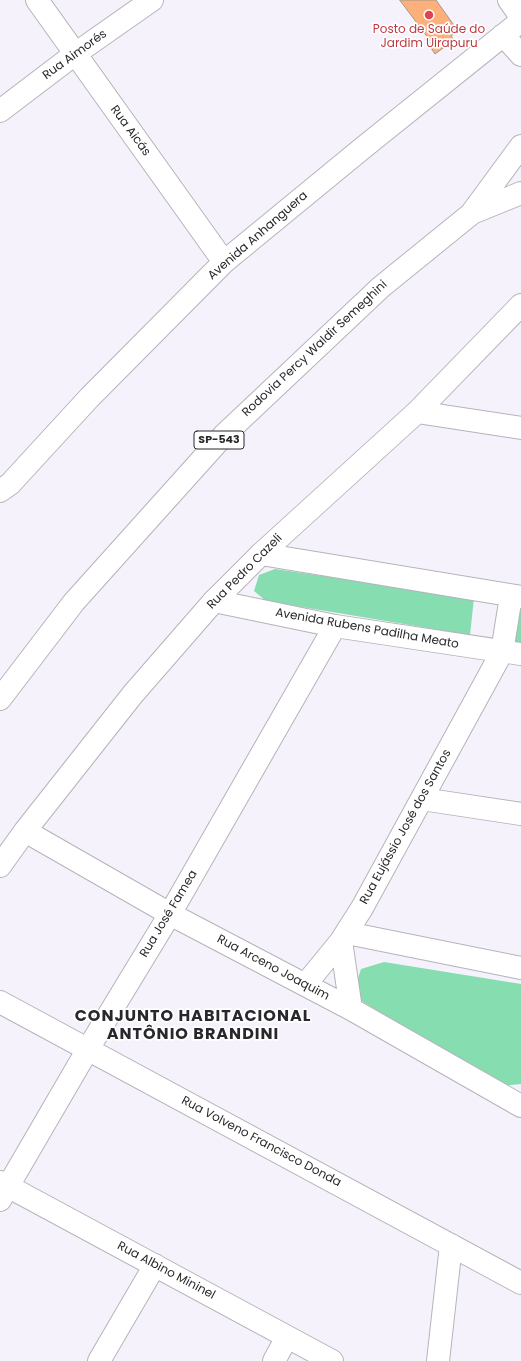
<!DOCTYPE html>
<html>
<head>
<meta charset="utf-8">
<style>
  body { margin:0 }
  canvas { display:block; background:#f5f2fb }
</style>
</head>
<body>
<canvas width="521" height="1361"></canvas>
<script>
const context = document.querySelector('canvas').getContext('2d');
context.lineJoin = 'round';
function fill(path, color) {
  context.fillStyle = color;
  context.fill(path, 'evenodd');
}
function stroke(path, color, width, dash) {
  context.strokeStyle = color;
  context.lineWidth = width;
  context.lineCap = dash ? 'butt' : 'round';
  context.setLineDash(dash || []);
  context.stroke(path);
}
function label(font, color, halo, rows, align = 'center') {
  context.font = font + ' Poppins,sans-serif';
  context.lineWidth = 3.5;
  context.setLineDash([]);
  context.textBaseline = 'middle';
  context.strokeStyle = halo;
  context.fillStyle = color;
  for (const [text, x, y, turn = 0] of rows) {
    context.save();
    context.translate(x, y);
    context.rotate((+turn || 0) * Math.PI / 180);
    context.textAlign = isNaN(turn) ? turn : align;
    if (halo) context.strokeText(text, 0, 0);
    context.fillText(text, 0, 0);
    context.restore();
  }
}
fill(new Path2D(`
  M275,569L474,598L470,635L266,601L254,591L259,575Z
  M516,607L521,608V647L512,646Z
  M384,962L521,984V1084L502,1086L360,1000L355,988L361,969Z`), '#85ddb0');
const building = new Path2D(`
  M400,0H436L458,31L451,36L454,40L435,54L425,39L427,37Z`);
fill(building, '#fdb079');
stroke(building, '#a09792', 1);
const minor = new Path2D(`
  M37,0L224,262
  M509,0L521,17
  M503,35L521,55
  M0,111L75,54L152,0
  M417,412L521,428
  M0,491L10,484L89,398L224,262L364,147L521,21
  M261,554L417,412L521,305
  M422,799L521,814
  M25,831L170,914L351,1009L521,1106
  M0,866L25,831L133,694L214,601
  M347,933L521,968
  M305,985L341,941
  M0,1002L521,1283
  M351,1009L341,941L362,908L502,652
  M0,1182L332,1361
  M0,1200L88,1049L170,914L335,626
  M99,1361L155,1265
  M274,1361L287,1337
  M438,1361L451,1245`);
const major = new Path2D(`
  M472,213L521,193
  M214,601L261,554L521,597
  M214,601L335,626L521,654
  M502,652L511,596
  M0,699L74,602L224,435L381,287L471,214L521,146`);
stroke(minor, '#b6b3bb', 24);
stroke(major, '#b6b3bb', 24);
stroke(minor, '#fff', 22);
stroke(major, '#fff', 22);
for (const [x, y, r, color] of [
  [429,15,5,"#e0444e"]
]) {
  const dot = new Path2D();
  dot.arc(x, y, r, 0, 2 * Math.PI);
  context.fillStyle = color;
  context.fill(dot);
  stroke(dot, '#fff', 1.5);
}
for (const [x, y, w] of [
  [219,440,50]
]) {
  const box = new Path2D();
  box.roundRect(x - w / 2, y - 9, w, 18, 3);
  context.fillStyle = '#fff';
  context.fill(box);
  stroke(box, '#28272b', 1);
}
label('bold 11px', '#28272b', null, [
  ["SP-543",219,440]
]);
label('12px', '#be3a42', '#fff', [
  ["Posto de Saúde do",429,30],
  ["Jardim Uirapuru",429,44]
]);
label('12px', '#28272b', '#fff', [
  ["Rua Aimorés",75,55,-36],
  ["Rua Aicás",130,131,54],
  ["Avenida Anhanguera",258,236,-41],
  ["Rodovia Percy Waldir Semeghini",315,349,-43],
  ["Rua Pedro Cazeli",245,572,-45],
  ["Avenida Rubens Padilha Meato",367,629,10],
  ["Rua Eujássio José dos Santos",406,827,-61],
  ["Rua José Famea",169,914,-59],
  ["Rua Arceno Joaquim",273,968,28],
  ["Rua Volveno Francisco Donda",261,1142,28],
  ["Rua Albino Mininel",166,1271,28]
]);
context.letterSpacing = '1px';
label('bold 16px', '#28272b', '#fff', [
  ["CONJUNTO HABITACIONAL",193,1017],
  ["ANTÔNIO BRANDINI",193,1035]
]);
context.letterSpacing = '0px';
</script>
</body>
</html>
